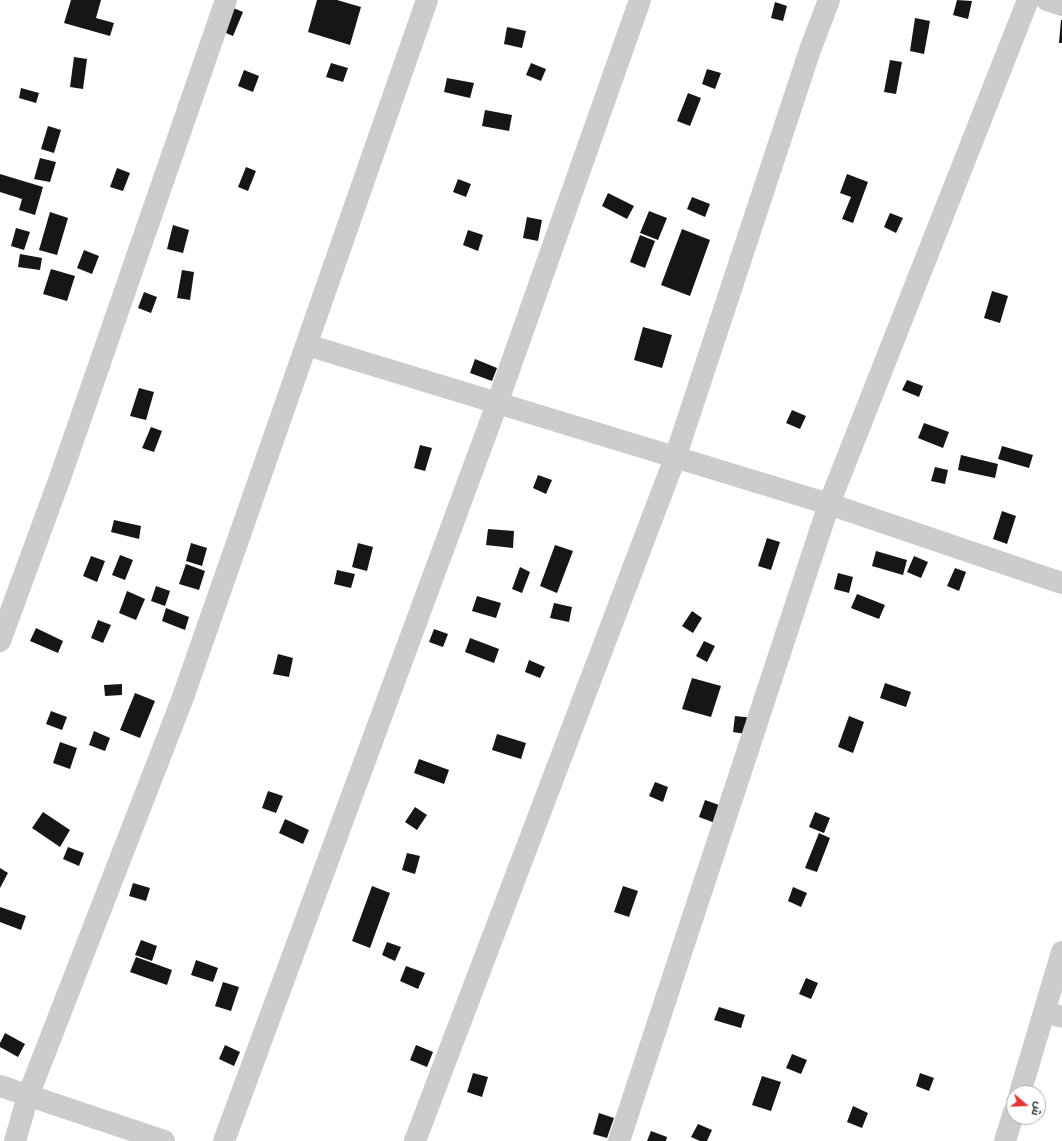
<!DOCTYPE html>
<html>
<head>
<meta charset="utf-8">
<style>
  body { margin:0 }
  #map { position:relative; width:1062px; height:1141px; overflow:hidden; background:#fff; font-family:Roboto,Cairo,sans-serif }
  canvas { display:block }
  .north { position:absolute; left:1006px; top:1085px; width:40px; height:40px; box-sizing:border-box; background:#fff; border:1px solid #acacac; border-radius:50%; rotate:109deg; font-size:11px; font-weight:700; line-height:16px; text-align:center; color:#2f2f2f }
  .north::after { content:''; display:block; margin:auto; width:14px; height:18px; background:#e43435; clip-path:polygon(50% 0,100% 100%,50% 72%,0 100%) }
</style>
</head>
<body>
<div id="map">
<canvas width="1062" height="1141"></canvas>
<div class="north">ش</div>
</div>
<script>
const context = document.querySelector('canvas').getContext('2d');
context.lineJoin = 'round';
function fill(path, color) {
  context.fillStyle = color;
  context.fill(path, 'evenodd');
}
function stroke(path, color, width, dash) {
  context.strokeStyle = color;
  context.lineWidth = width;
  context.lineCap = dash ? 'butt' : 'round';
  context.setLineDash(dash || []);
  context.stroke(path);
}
fill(new Path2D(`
  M71,0H101L96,18L114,23L110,36L64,23Z
  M317,0H337L361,7L350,45L308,32Z
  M957,0L972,1L968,19L953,15Z
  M775,2L787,6L783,21L771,18Z
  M231,7L243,12L233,36L221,31Z
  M915,18L930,21L924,54L910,51Z
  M1061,20H1062V43H1059Z
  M507,27L526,31L522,48L504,44Z
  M74,57L87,59L83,89L70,87Z
  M890,60L902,62L896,94L884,92Z
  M331,63L348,68L343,82L326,77Z
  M531,63L546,69L541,81L526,75Z
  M707,69L721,73L715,89L702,84Z
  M244,70L259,76L253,92L238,86Z
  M447,78L474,83L470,98L444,92Z
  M21,88L39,93L36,103L19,98Z
  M688,93L701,98L690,126L677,121Z
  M485,110L512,115L509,131L482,126Z
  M48,126L61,130L54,153L41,149Z
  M40,158L56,162L50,182L34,179Z
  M246,167L256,171L248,191L238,187Z
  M117,168L130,173L123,191L110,187Z
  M0,174L43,187L35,215L19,210L22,199L0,192Z
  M847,174L868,182L853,223L842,219L851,197L840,193Z
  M458,179L471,184L466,197L453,192Z
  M608,193L634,206L627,219L602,206Z
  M692,197L710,204L705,217L687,209Z
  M649,211L667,218L658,240L640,233Z
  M50,212L68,218L57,255L39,250Z
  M890,213L903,218L896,233L884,227Z
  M527,217L542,220L538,241L523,238Z
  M173,225L189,230L183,253L167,249Z
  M16,228L30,232L24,250L11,246Z
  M682,229L710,240L690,296L661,285Z
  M468,230L483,235L478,251L463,245Z
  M640,235L655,241L645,268L630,262Z
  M84,250L99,256L92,274L77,268Z
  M20,254L42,258L40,270L18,267Z
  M51,269L75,276L67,301L43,294Z
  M182,270L194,272L190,300L177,298Z
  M992,291L1008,296L1000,323L984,318Z
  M144,292L157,297L151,313L138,308Z
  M643,327L672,335L662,368L634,360Z
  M475,359L497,368L492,381L470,373Z
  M907,380L923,386L919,397L902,390Z
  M139,388L154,392L146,420L130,416Z
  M792,410L806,416L800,429L786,423Z
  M924,423L949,432L943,448L918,438Z
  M151,427L162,431L154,452L142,448Z
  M420,445L432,448L425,471L414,468Z
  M1002,446L1033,455L1029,468L998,459Z
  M961,455L998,464L995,478L958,470Z
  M935,467L948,470L945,484L931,481Z
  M538,475L552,480L546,494L533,488Z
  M1002,511L1016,516L1007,544L993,539Z
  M114,520L141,526L139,539L111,532Z
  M488,529L514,531L513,548L486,545Z
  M767,538L780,542L771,570L758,566Z
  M191,543L207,548L202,566L186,561Z
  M358,543L373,547L367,571L352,567Z
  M555,545L573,551L557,593L540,586Z
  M876,551L907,560L903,575L872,566Z
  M120,555L133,560L125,580L112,575Z
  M91,556L105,561L97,582L83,576Z
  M914,556L928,562L921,578L907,572Z
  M186,564L205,571L199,590L179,584Z
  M520,567L530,572L522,593L512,589Z
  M955,568L966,572L959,591L947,586Z
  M337,570L355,574L351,588L334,584Z
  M838,573L853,577L849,593L834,589Z
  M156,586L170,591L165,606L151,601Z
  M127,591L145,599L136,620L119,613Z
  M857,594L885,605L879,619L851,608Z
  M477,596L501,603L496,618L472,611Z
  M554,603L572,607L569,622L550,618Z
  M166,608L189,617L185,630L162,621Z
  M692,611L702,618L693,633L682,626Z
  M98,620L111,625L103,643L91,638Z
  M36,628L63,641L58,653L30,641Z
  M434,629L448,634L443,647L429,642Z
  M470,638L499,649L494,663L465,652Z
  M704,641L715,646L707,662L696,656Z
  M278,654L293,658L289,677L273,674Z
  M529,660L545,667L540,678L525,672Z
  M692,678L721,686L711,717L682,709Z
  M885,683L911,692L906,707L880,698Z
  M122,684V695L105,696L104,685Z
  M135,693L155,701L140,738L120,730Z
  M51,711L67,717L62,730L46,724Z
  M735,716L754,718L752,735L733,732Z
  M849,716L864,722L853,753L838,747Z
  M94,731L110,738L105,751L89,745Z
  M497,734L526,743L521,759L492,750Z
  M60,742L77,748L70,769L53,763Z
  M419,759L449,770L444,784L414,773Z
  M655,782L668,787L663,802L649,796Z
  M268,791L283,796L276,813L262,808Z
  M705,800L722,806L715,823L699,817Z
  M415,807L427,815L417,830L405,822Z
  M43,812L70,830L60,847L32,828Z
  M815,812L830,818L824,833L809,827Z
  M285,819L309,830L303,844L279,833Z
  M819,833L830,838L817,872L805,868Z
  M68,847L84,853L79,866L63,859Z
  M407,853L420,856L415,874L402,870Z
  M0,868L8,873L0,888Z
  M133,883L150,888L146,901L129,896Z
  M372,886L390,893L370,948L352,941Z
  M623,886L638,891L629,917L614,912Z
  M793,887L807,893L801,907L788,901Z
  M0,907L26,916L21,930L0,922Z
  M141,940L157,946L152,961L135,955Z
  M387,942L401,947L395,961L382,955Z
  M136,957L172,970L167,985L130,972Z
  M196,960L218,968L213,982L191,975Z
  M406,966L425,973L418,989L400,981Z
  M806,978L818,983L811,999L799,994Z
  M223,982L239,987L231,1011L215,1006Z
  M719,1007L745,1015L741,1028L714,1020Z
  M5,1033L25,1044L18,1057L0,1047V1043Z
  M225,1045L240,1052L234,1066L219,1059Z
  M416,1045L433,1052L427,1067L410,1060Z
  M792,1054L807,1060L801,1074L786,1068Z
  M473,1073L488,1077L482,1097L467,1092Z
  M920,1073L934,1078L929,1091L916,1086Z
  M762,1076L781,1082L771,1111L752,1105Z
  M853,1106L868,1113L862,1128L847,1122Z
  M599,1113L614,1118L607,1138L593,1134Z
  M698,1124L712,1130L707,1141H700L691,1137Z
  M651,1131L667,1137L666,1141H647Z`), '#161616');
stroke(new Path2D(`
  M1047,0L1062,5
  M307,345L829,504L1062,583
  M0,641L61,475L226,0
  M1044,1012L1062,1017
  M0,1086L164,1141
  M1020,1093L1062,952
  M15,1141L28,1096L182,700L427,0
  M224,1141L497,404L640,0
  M415,1141L675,458L810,50L829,0
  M619,1141L829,504L1028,0
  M1005,1141L1014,1112`), '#ccc', 22);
</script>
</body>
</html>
